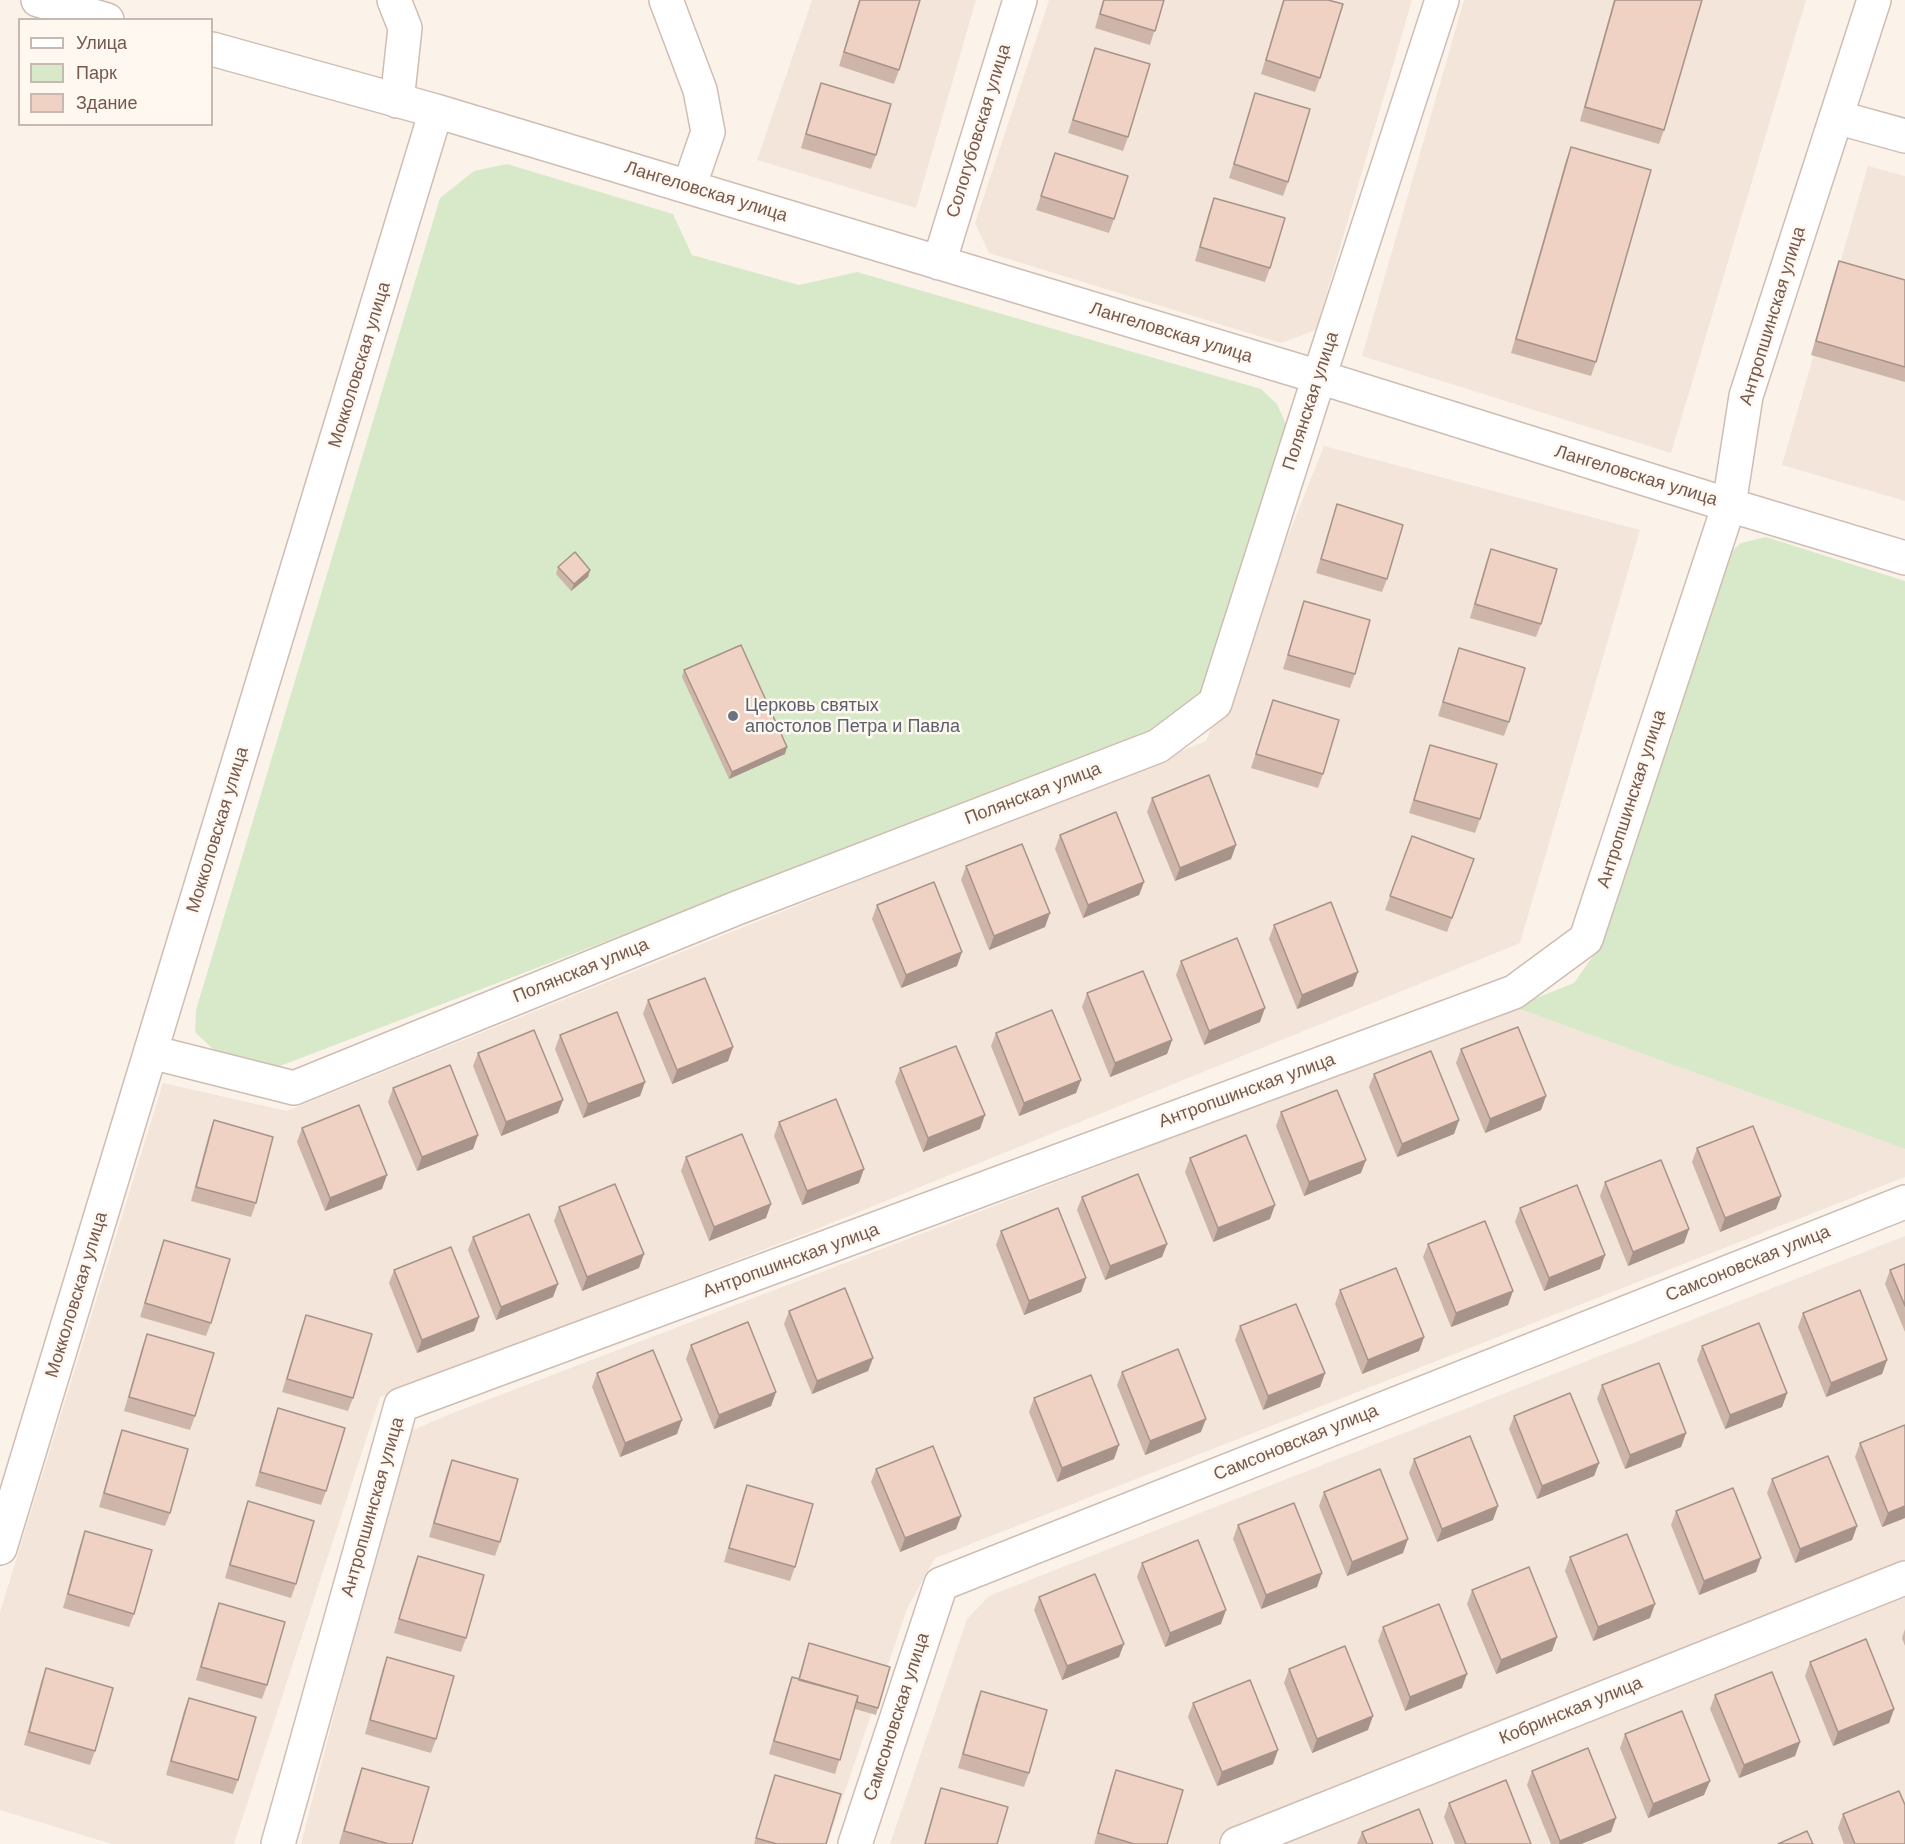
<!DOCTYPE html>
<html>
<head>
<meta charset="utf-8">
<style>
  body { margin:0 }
  #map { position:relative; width:1905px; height:1844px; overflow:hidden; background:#fbf3ea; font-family:Helvetica,sans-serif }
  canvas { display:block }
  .legend { position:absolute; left:18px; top:18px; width:195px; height:108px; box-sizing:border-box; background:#fef8f1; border:2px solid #c7b8b0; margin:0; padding:8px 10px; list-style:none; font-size:18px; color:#75594f }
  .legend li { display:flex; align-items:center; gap:12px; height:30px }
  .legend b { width:30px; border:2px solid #c7b8b0 }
</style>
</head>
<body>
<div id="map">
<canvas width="1905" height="1844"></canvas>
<ul class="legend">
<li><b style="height:8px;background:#fff"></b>Улица</li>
<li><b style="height:16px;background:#d8e9c9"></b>Парк</li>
<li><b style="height:16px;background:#efd2c4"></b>Здание</li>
</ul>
</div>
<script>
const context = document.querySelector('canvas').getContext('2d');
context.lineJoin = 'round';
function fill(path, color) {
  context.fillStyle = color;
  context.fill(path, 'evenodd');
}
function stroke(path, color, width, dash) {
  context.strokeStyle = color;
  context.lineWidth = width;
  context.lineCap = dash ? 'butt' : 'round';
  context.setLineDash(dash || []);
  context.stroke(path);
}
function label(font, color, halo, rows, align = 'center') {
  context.font = font + ' Helvetica,sans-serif';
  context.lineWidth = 5;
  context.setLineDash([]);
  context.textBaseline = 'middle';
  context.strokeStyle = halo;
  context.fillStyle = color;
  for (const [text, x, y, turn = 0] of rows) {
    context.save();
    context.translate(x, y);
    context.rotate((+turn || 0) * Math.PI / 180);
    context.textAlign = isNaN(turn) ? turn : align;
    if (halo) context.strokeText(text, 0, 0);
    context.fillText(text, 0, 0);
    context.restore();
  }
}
fill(new Path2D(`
  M812,0H976L916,208L757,160Z
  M1049,0H1412L1316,330L1281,343L989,253L975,223Z
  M1464,0H1806L1671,453L1362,356Z
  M1868,166L1905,176V501L1782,465Z
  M1324,446L1640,530L1520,943L812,1231L380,1397L234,1844H112L0,1810V1612L163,1083L287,1111L1206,741Z
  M1514,1007L1905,1149V1177L935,1558L907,1609L827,1844H301L406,1433L453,1413Z
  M1905,1236V1844H890L967,1619L989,1596Z`), '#f3e5d9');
fill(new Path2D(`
  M507,164L673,214L692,255L799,285L857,272L1261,389L1277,404L1288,429L1200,695L1154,732L280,1066L244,1062L216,1052L195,1032L196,1010L440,198L474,171Z
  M1766,537L1905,581V1149L1514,1007L1574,983L1602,943L1725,557L1741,543Z`), '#d8e9c9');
const minor = new Path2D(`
  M38,0L107,20
  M394,0L405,28L397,101
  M666,0L700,90L708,132L689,187
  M212,49L436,111L1319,377L1729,505L1905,558
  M1836,117L1905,136
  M939,263L1020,0
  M151,1052L294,1088L737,908L1158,746L1215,703L1319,377L1442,0
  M0,1548L436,111
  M278,1844L401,1405L1514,992L1586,939L1729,505L1746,396L1874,0
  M855,1844L941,1584L1905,1202
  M1237,1844L1905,1578`);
stroke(minor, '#cfbdb3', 36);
stroke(minor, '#fff', 33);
fill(new Path2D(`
  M859,0H920L899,70L894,84L839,66Z
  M1103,0H1164L1150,45L1095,28Z
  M1283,0H1328L1320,78L1315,92L1261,74Z
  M1614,0H1702L1664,130L1659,144L1580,121Z
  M1095,48L1128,137L1123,151L1068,133Z
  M821,83L876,155L871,169L801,148L816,97Z
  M1255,93L1288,182L1283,196L1229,178Z
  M1571,147L1596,362L1591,376L1511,353L1566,160Z
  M1055,153L1114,219L1109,233L1036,210Z
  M1214,198L1270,268L1265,282L1195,261L1209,212Z
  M1839,261L1905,280V382L1811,355L1834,275Z
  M1337,504L1387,579L1382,592L1316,573Z
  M1491,549L1541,624L1536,637L1470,618L1486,563Z
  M558,567L590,570L588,577L571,591L556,574Z
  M1304,601L1355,674L1350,688L1283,669Z
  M1459,648L1509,722L1504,736L1438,716Z
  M684,670L785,754L729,779L682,677Z
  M1273,700L1323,774L1318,788L1251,768Z
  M1430,745L1480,819L1475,833L1409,813Z
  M1152,798L1236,845L1231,859L1175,881L1147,812Z
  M1060,835L1144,882L1139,895L1083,918L1055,849Z
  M1412,836L1474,859L1447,932L1385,910Z
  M966,866L1045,927L989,950L961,880Z
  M877,905L957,966L901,988L872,919Z
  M1274,925L1353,986L1297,1009L1269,939Z
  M1181,961L1260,1022L1204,1045L1176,975Z
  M1087,993L1172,1040L1167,1054L1110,1077L1082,1007Z
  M648,1000L733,1047L728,1061L672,1084L643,1014Z
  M996,1033L1081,1080L1076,1093L1019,1116L991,1046Z
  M560,1035L645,1082L640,1096L583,1118L555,1049Z
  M1461,1049L1546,1096L1541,1110L1485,1133L1456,1063Z
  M478,1053L558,1113L501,1136L473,1066Z
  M900,1068L980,1129L923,1152L895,1082Z
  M1374,1074L1459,1120L1454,1134L1397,1157L1369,1087Z
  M393,1088L478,1135L473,1149L417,1171L388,1102Z
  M1281,1112L1361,1173L1304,1196L1276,1126Z
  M214,1120L256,1203L251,1217L191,1201L209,1134Z
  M779,1122L859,1183L802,1205L774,1136Z
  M302,1128L382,1189L325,1211L297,1142Z
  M1697,1148L1781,1196L1776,1209L1720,1232L1692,1162Z
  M686,1157L766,1218L709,1241L681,1171Z
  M1190,1158L1270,1219L1213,1242L1185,1172Z
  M1605,1182L1689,1229L1684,1243L1628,1266L1600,1196Z
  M1082,1197L1167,1244L1162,1257L1105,1280L1077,1210Z
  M559,1207L639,1268L582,1291L554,1221Z
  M1520,1208L1605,1255L1600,1269L1544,1291L1515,1222Z
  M1001,1231L1086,1278L1081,1292L1024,1315L996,1245Z
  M473,1237L553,1297L496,1320L468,1250Z
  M164,1240L211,1323L206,1336L140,1317L159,1254Z
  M1428,1244L1508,1305L1451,1327L1423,1257Z
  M1905,1264V1332L1885,1284L1890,1270Z
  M394,1270L479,1317L474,1331L417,1353L389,1283Z
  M1340,1290L1424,1337L1419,1351L1362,1374L1335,1304Z
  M789,1311L873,1358L868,1371L812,1394L784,1324Z
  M1803,1313L1887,1360L1882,1374L1826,1397L1798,1327Z
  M306,1315L353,1398L348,1411L282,1392L301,1329Z
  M1240,1326L1325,1373L1320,1387L1263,1410L1235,1340Z
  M147,1334L195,1416L190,1430L124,1411L142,1348Z
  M691,1345L776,1392L771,1406L714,1429L686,1359Z
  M1702,1346L1787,1393L1782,1407L1725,1429L1697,1360Z
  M1122,1372L1201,1432L1145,1455L1117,1385Z
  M597,1373L677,1434L620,1457L592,1387Z
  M1602,1385L1686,1433L1681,1447L1625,1469L1597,1399Z
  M1034,1398L1114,1459L1057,1482L1029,1412Z
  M278,1408L326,1491L321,1505L255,1486L273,1422Z
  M1514,1416L1599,1463L1594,1476L1537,1499L1509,1429Z
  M1905,1425V1518L1882,1527L1855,1457L1860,1443Z
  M122,1430L170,1513L165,1526L99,1507L117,1444Z
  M1414,1459L1493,1520L1437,1542L1409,1473Z
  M452,1460L500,1542L495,1556L429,1537L447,1473Z
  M876,1469L961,1516L956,1529L900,1552L871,1482Z
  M1772,1479L1857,1526L1852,1540L1795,1563L1767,1493Z
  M747,1485L795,1567L790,1581L724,1562L742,1499Z
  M1324,1492L1403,1553L1347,1576L1319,1506Z
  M248,1501L296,1584L291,1598L225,1578L243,1515Z
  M1676,1511L1756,1572L1699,1595L1671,1525Z
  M1238,1525L1317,1587L1261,1609L1233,1539Z
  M85,1531L134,1614L129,1627L63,1608L80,1545Z
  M418,1556L466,1638L461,1652L394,1633L413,1569Z
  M1570,1557L1650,1618L1593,1641L1565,1571Z
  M1142,1563L1221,1624L1165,1647L1137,1577Z
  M1472,1590L1557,1637L1552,1651L1496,1674L1467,1604Z
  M1039,1597L1119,1657L1062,1680L1034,1610Z
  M219,1603L267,1685L262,1699L196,1680L214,1617Z
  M1383,1627L1462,1688L1405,1711L1378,1641Z
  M1905,1629V1646L1902,1638Z
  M809,1643L878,1708L876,1715L855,1709L835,1774L769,1754L787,1691L792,1677L798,1679Z
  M387,1657L436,1739L431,1753L365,1734L382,1671Z
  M1810,1662L1894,1709L1889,1723L1833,1746L1805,1676Z
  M46,1668L95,1751L90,1765L24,1745L41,1682Z
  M1289,1669L1368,1730L1312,1753L1284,1683Z
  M981,1691L1029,1773L1024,1787L958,1768L976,1704Z
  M1715,1695L1800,1742L1795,1756L1739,1778L1710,1709Z
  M189,1698L238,1780L233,1794L166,1775L184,1711Z
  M1193,1703L1273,1764L1217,1786L1188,1717Z
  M1625,1734L1704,1795L1648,1818L1620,1748Z
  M362,1768L412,1844H339L357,1782Z
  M1116,1770L1167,1844H1094L1111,1784Z
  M1532,1771L1616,1818L1611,1832L1581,1844H1551L1527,1785Z
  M775,1775L826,1844H754L770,1788Z
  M941,1788L997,1844H924L936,1802Z
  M1449,1803L1531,1844H1455L1444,1817Z
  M1843,1814L1905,1844H1844L1838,1828Z
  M1362,1832L1433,1844H1357Z`), '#ceb5a9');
fill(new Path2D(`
  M590,570L588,577L571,591L574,584Z
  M787,747L785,754L729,779L732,772Z
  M1236,845L1231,859L1175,881L1180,868Z
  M1144,882L1139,895L1083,918L1088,905Z
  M1050,913L1045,927L989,950L994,936Z
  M962,952L957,966L901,988L906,975Z
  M1358,972L1353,986L1297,1009L1302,995Z
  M1265,1008L1260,1022L1204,1045L1209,1031Z
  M1172,1040L1167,1054L1110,1077L1115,1063Z
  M733,1047L728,1061L672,1084L677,1070Z
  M1081,1080L1076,1093L1019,1116L1024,1103Z
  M645,1082L640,1096L583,1118L588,1104Z
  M1546,1096L1541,1110L1485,1133L1490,1119Z
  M563,1100L558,1113L501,1136L506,1122Z
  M985,1115L980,1129L923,1152L928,1138Z
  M1459,1120L1454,1134L1397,1157L1402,1144Z
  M478,1135L473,1149L417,1171L422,1157Z
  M1366,1160L1361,1173L1304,1196L1309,1182Z
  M864,1169L859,1183L802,1205L807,1191Z
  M387,1175L382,1189L325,1211L330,1198Z
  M1781,1196L1776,1209L1720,1232L1725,1218Z
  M771,1204L766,1218L709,1241L714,1227Z
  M1275,1205L1270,1219L1213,1242L1218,1228Z
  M1689,1229L1684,1243L1628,1266L1633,1252Z
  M1167,1244L1162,1257L1105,1280L1110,1266Z
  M644,1254L639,1268L582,1291L587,1277Z
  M1605,1255L1600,1269L1544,1291L1549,1278Z
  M1086,1278L1081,1292L1024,1315L1029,1301Z
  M558,1284L553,1297L496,1320L501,1307Z
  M1513,1291L1508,1305L1451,1327L1456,1313Z
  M479,1317L474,1331L417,1353L422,1340Z
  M1424,1337L1419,1351L1362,1374L1368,1360Z
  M873,1358L868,1371L812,1394L817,1381Z
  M1887,1360L1882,1374L1826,1397L1831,1383Z
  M1325,1373L1320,1387L1263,1410L1268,1396Z
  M776,1392L771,1406L714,1429L719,1415Z
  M1787,1393L1782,1407L1725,1429L1730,1415Z
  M1206,1419L1201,1432L1145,1455L1150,1441Z
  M682,1420L677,1434L620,1457L625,1443Z
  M1686,1433L1681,1447L1625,1469L1630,1455Z
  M1119,1445L1114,1459L1057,1482L1062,1468Z
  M1599,1463L1594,1476L1537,1499L1542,1486Z
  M1498,1506L1493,1520L1437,1542L1442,1529Z
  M1905,1506V1518L1882,1527L1888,1513Z
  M961,1516L956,1529L900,1552L905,1538Z
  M1857,1526L1852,1540L1795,1563L1800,1549Z
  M1408,1539L1403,1553L1347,1576L1352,1562Z
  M1761,1558L1756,1572L1699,1595L1704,1581Z
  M1322,1573L1317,1587L1261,1609L1266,1595Z
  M1655,1604L1650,1618L1593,1641L1598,1627Z
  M1226,1610L1221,1624L1165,1647L1170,1633Z
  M1557,1637L1552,1651L1496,1674L1501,1660Z
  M1124,1644L1119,1657L1062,1680L1067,1666Z
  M1467,1674L1462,1688L1405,1711L1410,1697Z
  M1894,1709L1889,1723L1833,1746L1838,1732Z
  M1373,1716L1368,1730L1312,1753L1317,1739Z
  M1800,1742L1795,1756L1739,1778L1744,1765Z
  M1278,1750L1273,1764L1217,1786L1222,1772Z
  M1710,1781L1704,1795L1648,1818L1653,1804Z
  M1616,1818L1611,1832L1581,1844H1559L1560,1841Z`), '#a79389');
const building = new Path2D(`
  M860,0H920L899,70L844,52Z
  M1104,0H1164L1155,31L1100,14Z
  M1284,0H1328L1343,4L1320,78L1266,60Z
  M1615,0H1702L1664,130L1585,107Z
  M1095,48L1150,64L1128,137L1073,120Z
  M821,83L891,104L876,155L806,134Z
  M1255,93L1310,109L1288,182L1234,164Z
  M1571,147L1651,170L1596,362L1516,339Z
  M1055,153L1128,176L1114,219L1041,196Z
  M1214,198L1285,218L1270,268L1200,247Z
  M1839,261L1905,280V367L1816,341Z
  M1337,504L1403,525L1387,579L1321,559Z
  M1491,549L1557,569L1541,624L1475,604Z
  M575,552L590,570L574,584L558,567Z
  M1304,601L1370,620L1355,674L1288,655Z
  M741,645L787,747L732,772L684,670Z
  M1459,648L1525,668L1509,722L1443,702Z
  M1273,700L1339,720L1323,774L1256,754Z
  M1430,745L1497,764L1480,819L1414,800Z
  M1209,775L1236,845L1180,868L1152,798Z
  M1116,812L1144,882L1088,905L1060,835Z
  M1412,836L1474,859L1452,918L1390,896Z
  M1022,844L1050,913L994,936L966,866Z
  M934,882L962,952L906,975L877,905Z
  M1331,902L1358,972L1302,995L1274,925Z
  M1237,938L1265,1008L1209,1031L1181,961Z
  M1143,971L1172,1040L1115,1063L1087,993Z
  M705,978L733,1047L677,1070L648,1000Z
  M1052,1010L1081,1080L1024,1103L996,1033Z
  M617,1012L645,1082L588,1104L560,1035Z
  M1518,1027L1546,1096L1490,1119L1461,1049Z
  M534,1030L563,1100L506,1122L478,1053Z
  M956,1046L985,1115L928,1138L900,1068Z
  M1431,1051L1459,1120L1402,1144L1374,1074Z
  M450,1065L478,1135L422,1157L393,1088Z
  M1337,1090L1366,1160L1309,1182L1281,1112Z
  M836,1099L864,1169L807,1191L779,1122Z
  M359,1105L387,1175L330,1198L302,1128Z
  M214,1120L273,1137L256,1203L196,1187Z
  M1753,1126L1781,1196L1725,1218L1697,1148Z
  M742,1134L771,1204L714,1227L686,1157Z
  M1246,1135L1275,1205L1218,1228L1190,1158Z
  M1661,1160L1689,1229L1633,1252L1605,1182Z
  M1138,1174L1167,1244L1110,1266L1082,1197Z
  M615,1184L644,1254L587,1277L559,1207Z
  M1577,1185L1605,1255L1549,1278L1520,1208Z
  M1058,1208L1086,1278L1029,1301L1001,1231Z
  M529,1214L558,1284L501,1307L473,1237Z
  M1485,1221L1513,1291L1456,1313L1428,1244Z
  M164,1240L230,1259L211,1323L145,1303Z
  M451,1247L479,1317L422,1340L394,1270Z
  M1905,1264V1306L1890,1270Z
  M1396,1268L1424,1337L1368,1360L1340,1290Z
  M845,1288L873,1358L817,1381L789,1311Z
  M1860,1290L1887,1360L1831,1383L1803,1313Z
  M1296,1304L1325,1373L1268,1396L1240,1326Z
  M306,1315L372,1334L353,1398L287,1379Z
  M748,1322L776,1392L719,1415L691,1345Z
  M1759,1323L1787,1393L1730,1415L1702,1346Z
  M147,1334L214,1353L195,1416L129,1397Z
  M1178,1349L1206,1419L1150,1441L1122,1372Z
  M653,1350L682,1420L625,1443L597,1373Z
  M1659,1363L1686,1433L1630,1455L1602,1385Z
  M1091,1375L1119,1445L1062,1468L1034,1398Z
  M1570,1393L1599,1463L1542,1486L1514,1416Z
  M278,1408L345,1428L326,1491L260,1472Z
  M1905,1425V1506L1888,1513L1860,1443Z
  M122,1430L188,1449L170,1513L104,1493Z
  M1470,1436L1498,1506L1442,1529L1414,1459Z
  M933,1446L961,1516L905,1538L876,1469Z
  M1828,1456L1857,1526L1800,1549L1772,1479Z
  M452,1460L518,1479L500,1542L434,1523Z
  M1380,1469L1408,1539L1352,1562L1324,1492Z
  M747,1485L813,1504L795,1567L729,1548Z
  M1733,1488L1761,1558L1704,1581L1676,1511Z
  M248,1501L314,1521L296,1584L230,1565Z
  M1294,1503L1322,1573L1266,1595L1238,1525Z
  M85,1531L152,1550L134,1614L68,1594Z
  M1627,1534L1655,1604L1598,1627L1570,1557Z
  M1198,1540L1226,1610L1170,1633L1142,1563Z
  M418,1556L484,1575L466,1638L399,1619Z
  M1529,1567L1557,1637L1501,1660L1472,1590Z
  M1095,1574L1124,1644L1067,1666L1039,1597Z
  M219,1603L285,1622L267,1685L201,1667Z
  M1439,1604L1467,1674L1410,1697L1383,1627Z
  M1866,1639L1894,1709L1838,1732L1810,1662Z
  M809,1643L890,1667L878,1708L857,1702L858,1696L799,1680Z
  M1345,1646L1373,1716L1317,1739L1289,1669Z
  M387,1657L454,1676L436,1739L370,1720Z
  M46,1668L113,1688L95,1751L29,1732Z
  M1772,1672L1800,1742L1744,1765L1715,1695Z
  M792,1677L858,1696L840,1760L774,1741Z
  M1250,1680L1278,1750L1222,1772L1193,1703Z
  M981,1691L1047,1710L1029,1773L963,1754Z
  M189,1698L256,1717L238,1780L171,1761Z
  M1682,1711L1710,1781L1653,1804L1625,1734Z
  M1588,1748L1616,1818L1560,1841L1532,1771Z
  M362,1768L429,1787L412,1844H389L344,1831Z
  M1116,1770L1183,1790L1167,1844H1134L1098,1833Z
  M775,1775L841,1794L826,1844H777L756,1838Z
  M1506,1780L1531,1844H1466L1449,1803Z
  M941,1788L1008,1807L997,1844H925Z
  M1899,1791L1905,1805V1844H1855L1843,1814Z
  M1419,1809L1433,1844H1367L1362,1832Z
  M1807,1831L1813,1844H1778Z`);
fill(building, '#efd2c4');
stroke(building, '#a79389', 1.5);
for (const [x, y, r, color] of [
  [733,716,6,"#6b7280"]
]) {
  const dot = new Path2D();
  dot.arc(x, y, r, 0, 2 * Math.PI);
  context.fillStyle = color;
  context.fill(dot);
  stroke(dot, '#fef8f1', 2);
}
label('18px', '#75594f', '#fef8f1', [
  ["Сологубовская улица",979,131,-73],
  ["Лангеловская улица",706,192,17],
  ["Антропшинская улица",1773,316,-73],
  ["Лангеловская улица",1171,333,17],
  ["Мокколовская улица",360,365,-73],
  ["Полянская улица",1311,401,-72],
  ["Лангеловская улица",1636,476,17],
  ["Полянская улица",1033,794,-21],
  ["Антропшинская улица",1632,799,-72],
  ["Мокколовская улица",218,830,-73],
  ["Полянская улица",581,971,-22],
  ["Антропшинская улица",1247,1091,-20],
  ["Антропшинская улица",791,1261,-20],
  ["Самсоновская улица",1748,1264,-22],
  ["Мокколовская улица",77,1295,-73],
  ["Самсоновская улица",1296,1443,-22],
  ["Антропшинская улица",373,1507,-74],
  ["Кобринская улица",1571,1711,-22],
  ["Самсоновская улица",897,1717,-72]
]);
label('18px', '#5b616d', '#fef8f1', [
  ["Церковь святых",745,706],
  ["апостолов Петра и Павла",745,727]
], 'left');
</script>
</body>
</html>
